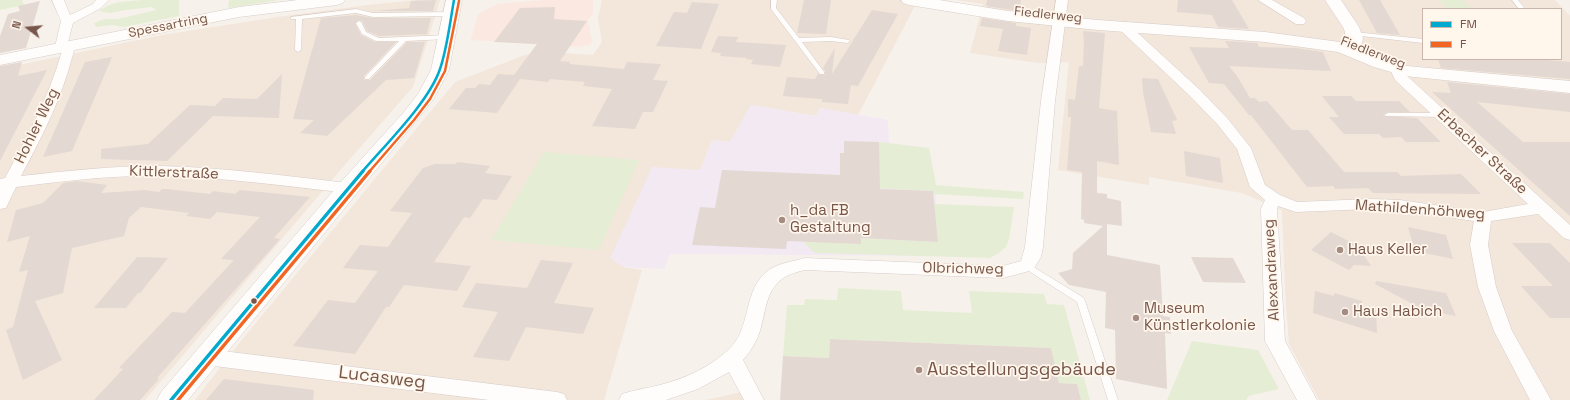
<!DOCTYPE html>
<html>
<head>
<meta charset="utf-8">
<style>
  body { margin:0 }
  #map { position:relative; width:1570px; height:400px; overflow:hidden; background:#f7f1eb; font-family:"Space Grotesk",sans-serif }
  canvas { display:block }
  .legend { position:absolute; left:1422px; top:8px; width:140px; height:52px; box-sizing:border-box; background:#fff6ec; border:1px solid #c9b6ab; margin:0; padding:5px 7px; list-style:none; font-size:12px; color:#775549 }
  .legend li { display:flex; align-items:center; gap:8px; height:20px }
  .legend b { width:20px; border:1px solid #c9b6ab }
  .north { position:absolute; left:8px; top:8px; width:40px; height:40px; -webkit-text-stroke:3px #fff6ec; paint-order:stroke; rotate:286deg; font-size:11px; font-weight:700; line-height:16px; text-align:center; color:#775549 }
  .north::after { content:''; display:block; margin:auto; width:14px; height:18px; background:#775549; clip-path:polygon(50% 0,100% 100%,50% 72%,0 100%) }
</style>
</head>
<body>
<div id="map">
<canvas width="1570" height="400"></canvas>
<ul class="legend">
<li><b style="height:5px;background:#00a9ce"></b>FM</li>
<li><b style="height:5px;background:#f26522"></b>F</li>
</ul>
<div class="north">N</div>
</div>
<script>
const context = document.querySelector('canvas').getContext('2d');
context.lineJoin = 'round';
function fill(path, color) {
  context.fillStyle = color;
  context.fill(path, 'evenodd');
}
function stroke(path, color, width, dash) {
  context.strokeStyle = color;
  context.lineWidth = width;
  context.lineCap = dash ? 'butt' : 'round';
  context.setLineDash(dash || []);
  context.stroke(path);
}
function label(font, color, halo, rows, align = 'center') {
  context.font = font + ' "Space Grotesk",sans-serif';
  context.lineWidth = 3.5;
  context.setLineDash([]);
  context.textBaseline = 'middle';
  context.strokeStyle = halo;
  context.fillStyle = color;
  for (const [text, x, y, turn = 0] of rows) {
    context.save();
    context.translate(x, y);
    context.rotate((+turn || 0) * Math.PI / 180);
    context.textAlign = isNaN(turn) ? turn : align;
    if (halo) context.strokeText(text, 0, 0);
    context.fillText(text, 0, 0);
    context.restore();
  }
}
fill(new Path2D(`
  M416,0H440L413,87L342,168L145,400H0V69L162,35L278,17L368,5Z
  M602,0H918L858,115L820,108L816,116L751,105L730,142L712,140L700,170L623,267L642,270L604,400H195L241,341L455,82L525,55L547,52L593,55L602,42L598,18Z
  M957,0H1555L1570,16V400H1319L1289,344L1285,289L1282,210L1242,193L1149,177V185L1058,170L1069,62L1038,63L970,53L983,4ZM1423,9H1561V59H1423Z
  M742,392L746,400H705Z`), '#f3e6db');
fill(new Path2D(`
  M545,0H593V13L588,20L592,42L589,45L578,47L471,40L478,14L497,4Z`), '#fbe8e1');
fill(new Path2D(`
  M751,105L816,116L820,108L888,120L889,143L929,148L935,185L939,256L670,254L664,269L623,267L610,258L652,167L700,170L712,140L730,142Z`), '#f2e9f3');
fill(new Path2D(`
  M0,0H22L24,5L0,10Z
  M143,0H179V16L124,27L113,25L96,27L94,23L104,19H118L156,10L152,7L126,10L110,13L99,11C115,0 125,2 143,0Z
  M229,0H280L228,8Z
  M1439,0H1463L1472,9H1447Z
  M879,142L929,148L936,185L1024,192L1023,199L933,194V191L874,188Z
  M544,152L639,160L599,250L491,240Z
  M934,204L1014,207L1009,239L1006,247L999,253L990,258L815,253L802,241L861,238L938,242Z
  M838,288L901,291L903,310L972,313L969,291L1044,294L1047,304L1064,305L1090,400H1081L1077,384L1059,383L1050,348L830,339L829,358L783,356L787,305H804L805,299L837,300Z
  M1192,341L1258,350L1279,389L1249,396L1246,400H1167Z`), '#e5eed5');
fill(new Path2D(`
  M436,0L433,11H374L409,8L411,1Z
  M804,0H831L826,34L797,33Z
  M987,0H1021L1019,11L986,6Z
  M1178,0H1232L1249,29L1218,27L1212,15L1177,12Z
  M1359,0H1380L1400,35L1377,33Z
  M40,1L26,48L0,53V36L8,14L20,11L18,6Z
  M692,2L719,4L701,49L656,46L674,12L687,13Z
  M555,7L554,19L587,21L560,61L571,62L569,64L624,69L627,62L661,64L653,80L668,81L653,112H643L635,129L592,126L612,89L583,86L585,82L550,79L548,82L520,79L497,113L449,109L466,88H475L479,84L490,85L498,74L514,75L537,44L494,42L520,8Z
  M872,10L898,14L858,86L851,85L848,104L822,102V99L783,96L787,77L815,79L818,74L825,75V71L823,68L835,48L832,74Z
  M356,15L373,18H431L427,34L379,36L367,31L362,21L358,20L355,23L361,35L375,42H396L364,76V80H370L407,42H425L414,78L386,80L327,136L300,133L314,120L293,119L321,18Z
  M982,18L1016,23V26L1031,28L1027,55L998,51L1003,29L980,26Z
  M1083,31L1105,33L1099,108L1117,111L1119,165L1097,161V193L1107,194V198L1121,201L1122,226L1107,224V255L1160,265L1163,316L1170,317L1171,334L1165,333L1167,389L1116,379L1115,330L1105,328L1106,292L1069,285L1058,273L1072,269L1073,253L1103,226L1084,223V220L1081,219L1082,172L1067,170L1071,117H1068V99L1075,100L1079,66H1083L1084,42Z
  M718,36L738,37L736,42L786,45L780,67L751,64L753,60L746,59L747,58L720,56L721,53L711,52Z
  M1225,41L1257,43L1259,47L1296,48L1323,52L1331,71L1229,66L1237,76L1250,98H1255L1259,102L1267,101L1292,130H1308L1344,172H1397L1401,176L1461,174L1481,194L1373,193L1368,188L1335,189L1333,186L1307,187L1251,115H1249L1224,84L1209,83L1189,47L1229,48Z
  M112,57L72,151L43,157L85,62Z
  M1438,59H1536L1570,62V79L1441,68Z
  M22,62L18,76L47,70L0,161V66Z
  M282,74L279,118L213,116L167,161L101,159V149L148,144L190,105L215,106L223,98L257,99Z
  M1142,78L1158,79L1177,120L1172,121L1176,134L1151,132L1143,92Z
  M1447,82L1570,94V112L1477,102L1523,142H1570V216L1432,92L1451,93Z
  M1322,96H1351L1356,101H1399L1410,112H1388L1383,114V116L1417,118L1441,142H1406L1401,137L1383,138L1379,134H1344L1329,117H1339Z
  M844,141L879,142L880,189L933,191L938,242L861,238V244L787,241L786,249L692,245L700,207L715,208L722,170L840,175V153H844Z
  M1184,151L1220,158L1223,183L1186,176Z
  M457,162L490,166L485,173L512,176L497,200L483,199L470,218L464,217L434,262L471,266L457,291L404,285L389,307H386L355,354L293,346L328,300L355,303L378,271L343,268L360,245L388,247L412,213L390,211L423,168L435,164H456Z
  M77,181L107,185L101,193L145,190L159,192L162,189H166L210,194L213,191L235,194L240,190L310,197L274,238L280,239L157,378L159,379L140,400H94L123,369L119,368L172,312L185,313L234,260L221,259L260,217L217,212L210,219L186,216L189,213L141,207L129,218L124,236L72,248L63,293L35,301L62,360L23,380L6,330L13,327L28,270L19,272L30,236L7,242L16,210L43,203L63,183Z
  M1408,227L1446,235L1453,259L1415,251Z
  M1331,232L1368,251L1364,255L1371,266L1354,265L1349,270L1311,250Z
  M1512,243H1550L1570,263V318H1550L1521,286H1553Z
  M137,257L168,258L140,293H138L126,308H94Z
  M1191,257L1233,258L1246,283L1203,282Z
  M541,260L573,263L554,303L594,308L583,334L526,327L509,361L473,357L498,312L462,307L476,283L527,288Z
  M1376,281L1446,293L1456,316L1424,310L1375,284Z
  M1315,291L1334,296V293L1362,301V306L1376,310L1377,333L1313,313Z
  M830,339L1051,348L1059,383L1077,384L1081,400H780L783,356L829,358Z
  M224,379L314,390L313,400H206Z`), '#e4d8d2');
const lane = new Path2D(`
  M771,0H777L776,8L799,38L831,37L849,40L850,41L847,43L831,41L802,42L824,72V74H820L771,9Z
  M1512,0H1518L1525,9H1519Z
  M356,9L373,13L451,12L454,14L451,16L373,17L356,13L302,19L301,50L298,52L295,50L296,19H291V17Z
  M359,21L361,22L366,32L379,38L447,35L450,37L447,39L406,41L369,79H365V77L399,41H376L362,34L356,23Z
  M1354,32L1423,39V43L1352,35V33Z
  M1388,113H1443L1447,115L1443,117L1386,116L1384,115Z
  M1027,263L1084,298L1118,400H1108L1077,302L1024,268L1023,266L1024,264Z`);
const street = new Path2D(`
  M52,0H64L70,15L93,4L96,0H109L101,8L73,23L68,42L73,43L75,46C63,96 45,131 21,176C66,171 112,166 158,166C221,167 285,176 348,183L354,184L356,188L354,192L348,193C285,186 222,177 158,176C111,175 63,181 16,187L6,208L0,209V179L5,178C27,137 49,97 62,51L57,50L55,47L61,21Z
  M1056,0H1068L1055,101L1043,247L1041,257L1033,270L1003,278L805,270C797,272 788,274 782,279C766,291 766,310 761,327C758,340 751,351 743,360L764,400H744L729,372L698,389L666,400H619L622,394C634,390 648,388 660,385C686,378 708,368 727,351C753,330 741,289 770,269C780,263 794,261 805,258L1003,266L1021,261L1025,247L1041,101Z
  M1258,0H1272L1304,18L1306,21L1304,24H1296Z
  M1123,22L1127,23L1200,90L1228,119L1251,148L1265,185L1280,195L1297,202L1370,199L1400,200L1483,212L1528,204L1395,80L1390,69L1392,66H1402L1406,75L1570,225V240L1564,238L1538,214L1491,221L1488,245L1496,287L1512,331L1551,400H1530L1494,331L1478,287L1470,245L1474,221L1400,210L1370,209L1296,212L1278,206L1277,209L1285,341L1317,400H1297L1265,341L1261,209L1265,200L1250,187L1237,149L1218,125L1190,96L1119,29L1117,26L1119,23Z
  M206,349L557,392L564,394L567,400H489L206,365L199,362L196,357L199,352Z`);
const secondary = new Path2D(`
  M298,0H345L343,3L337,5L239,17L0,65V55L239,7Z
  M446,0H462L449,70L433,100L188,400H157L161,392L340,183L403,113L418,94L431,70Z
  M901,0H939L1008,11L1098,20L1265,32L1340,42L1345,40V32L1343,27L1325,0H1341L1359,27L1363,38L1362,43L1357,48L1407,66L1570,81V93L1405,76L1374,67L1338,52L1265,42L1098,30L1008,21L909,5L903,3Z`);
stroke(lane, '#d6ccc8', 1);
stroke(street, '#d6ccc8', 1);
stroke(secondary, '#d7cdc8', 1);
fill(lane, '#fefdfc');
fill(street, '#fefdfc');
fill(secondary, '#fefdfc');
stroke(new Path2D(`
  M362,172C385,145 429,102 440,69C447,49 450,22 454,0`), '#00a9ce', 2.5);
stroke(new Path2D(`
  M171,400L363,171`), '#00a9ce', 3.5);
stroke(new Path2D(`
  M369,172L414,120L430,99L445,71L459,1`), '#f26522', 2.5);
stroke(new Path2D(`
  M178,400L370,171`), '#f26522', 3.5);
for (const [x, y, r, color] of [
  [782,220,4,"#a48c82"],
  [1340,250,4,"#a48c82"],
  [254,301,3.5,"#775549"],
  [1345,312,4,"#a48c82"],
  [1136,318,4,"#a48c82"],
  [919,370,4,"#a48c82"]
]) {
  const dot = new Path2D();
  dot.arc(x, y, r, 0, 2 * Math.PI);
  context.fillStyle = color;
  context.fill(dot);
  stroke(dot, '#fff6ec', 1.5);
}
label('13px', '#775549', '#fff6ec', [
  ["Fiedlerweg",1048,15,6],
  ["Spessartring",168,26,-11],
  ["Fiedlerweg",1373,53,21]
]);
label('15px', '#775549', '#fff6ec', [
  ["Hohler Weg",37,126,-64],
  ["Erbacher Straße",1482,152,43],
  ["Kittlerstraße",174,173,2],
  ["Mathildenhöhweg",1420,210,4],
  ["Olbrichweg",963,269,1],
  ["Alexandraweg",1272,270,-93]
]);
label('15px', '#775549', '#fff6ec', [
  ["h_da FB",790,211],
  ["Gestaltung",790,228],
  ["Haus Keller",1348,250],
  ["Museum",1144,309],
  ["Künstlerkolonie",1144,326],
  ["Haus Habich",1353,312]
], 'left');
label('18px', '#775549', '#fff6ec', [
  ["Ausstellungsgebäude",927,370]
], 'left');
label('18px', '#775549', '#fff6ec', [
  ["Lucasweg",382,378,7]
]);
</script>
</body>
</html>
